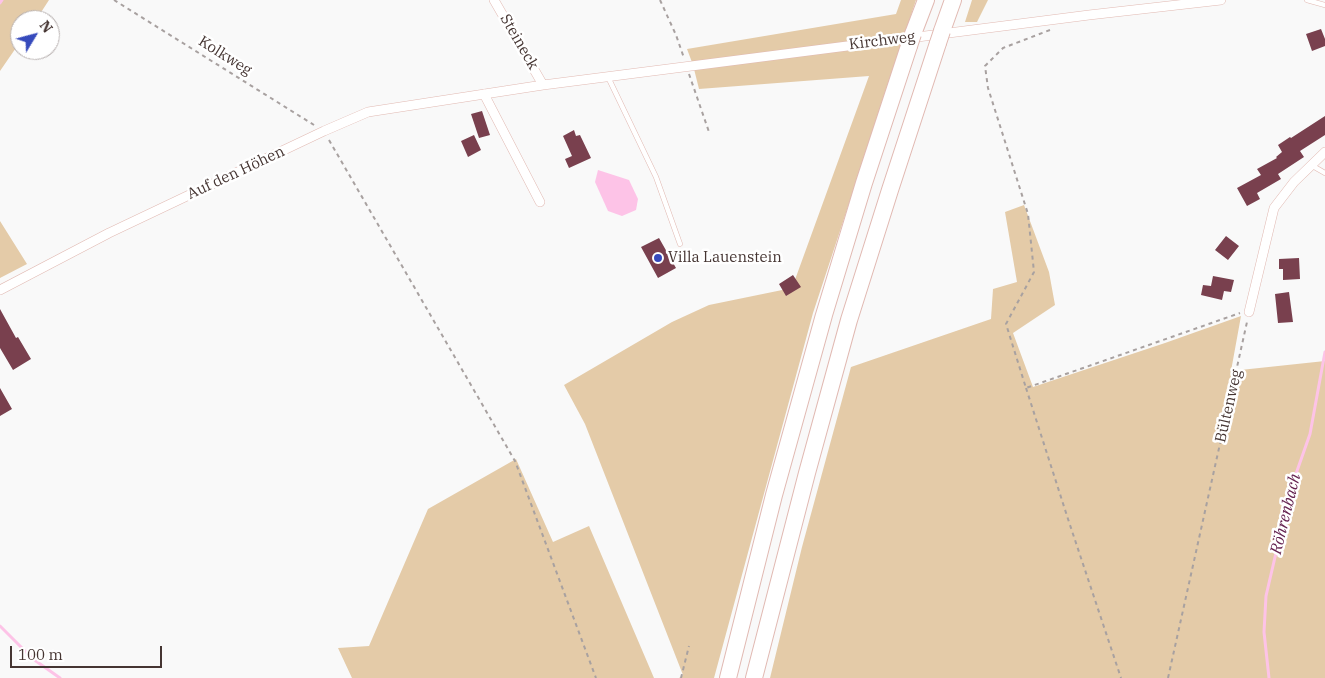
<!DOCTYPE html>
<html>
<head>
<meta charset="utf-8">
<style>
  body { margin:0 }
  #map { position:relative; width:1325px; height:678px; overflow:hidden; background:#f9f9f9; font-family:"IBM Plex Serif",serif }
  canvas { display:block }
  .north { position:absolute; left:10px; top:10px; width:50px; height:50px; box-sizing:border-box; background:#fff; border:1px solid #b5aead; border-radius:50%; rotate:53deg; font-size:14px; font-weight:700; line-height:20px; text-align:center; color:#453532 }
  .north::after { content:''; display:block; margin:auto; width:18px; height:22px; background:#364abc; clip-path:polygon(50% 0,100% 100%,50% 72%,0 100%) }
  .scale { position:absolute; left:10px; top:646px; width:152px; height:22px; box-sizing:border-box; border:2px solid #453532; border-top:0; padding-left:6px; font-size:15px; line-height:18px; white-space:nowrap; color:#453532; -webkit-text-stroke:4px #fff; paint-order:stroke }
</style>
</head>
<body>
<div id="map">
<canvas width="1325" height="678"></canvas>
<div class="north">N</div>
<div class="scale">100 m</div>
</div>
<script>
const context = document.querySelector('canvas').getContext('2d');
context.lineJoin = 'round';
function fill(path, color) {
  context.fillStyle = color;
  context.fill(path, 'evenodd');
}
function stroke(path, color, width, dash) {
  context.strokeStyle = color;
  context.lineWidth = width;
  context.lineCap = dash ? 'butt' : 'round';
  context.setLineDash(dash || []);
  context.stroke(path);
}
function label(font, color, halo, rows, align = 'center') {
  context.font = font + ' "IBM Plex Serif",serif';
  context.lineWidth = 5;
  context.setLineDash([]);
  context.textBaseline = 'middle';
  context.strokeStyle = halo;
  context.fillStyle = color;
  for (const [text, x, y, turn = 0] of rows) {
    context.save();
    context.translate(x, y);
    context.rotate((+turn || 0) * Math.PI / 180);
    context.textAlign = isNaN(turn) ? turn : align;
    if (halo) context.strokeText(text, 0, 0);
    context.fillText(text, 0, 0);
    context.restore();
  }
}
fill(new Path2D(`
  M0,0H49L36,20H20V42L0,71Z
  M901,0H916L813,313L714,678H679L683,675L585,424L564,385L672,322L709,305L792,288L869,76L699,89L693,65L687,49L896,14Z
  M972,0H988L977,22H965Z
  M1024,205L1049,272L1055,305L1013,333L1033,387L1165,343L1241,316L1231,371L1325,361V678H770L802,547L851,367L991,319L993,289L1017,282L1005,212Z
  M0,221L27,264L0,278Z
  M516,459L553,542L589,526L654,678H352L338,648L369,646L428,509Z`), '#e4cba8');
fill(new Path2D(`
  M598,170L629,180L638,199L636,210L622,216L608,211L595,182Z`), '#fdc3e7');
stroke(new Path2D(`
  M0,3L2,0
  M0,626L33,659L60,678
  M1269,678L1264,632L1266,596L1291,488L1310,434L1325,352`), '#fdc3e7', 3);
fill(new Path2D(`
  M1321,29L1325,39V46L1312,51L1306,34Z
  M482,111L490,135L479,138L471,114Z
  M1325,116V135L1300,151L1304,157L1278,174L1281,179L1257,193L1260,199L1247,206L1237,188L1261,175L1257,169L1277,158L1276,157L1282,152L1278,145L1290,137L1291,138Z
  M574,130L576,136L580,135L591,158L569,168L565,159L572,156L563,136Z
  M474,135L481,150L468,157L461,141Z
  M1226,236L1239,246L1228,260L1215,250Z
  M659,238L676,268L658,278L641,247Z
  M1299,258L1300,279L1283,280V269H1279V259Z
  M793,275L801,287L786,296L779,284Z
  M1213,276L1234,280L1231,292L1224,291L1222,300L1201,295L1203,285L1211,286Z
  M1289,292L1293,322L1278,323L1275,294Z
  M0,309L16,338L18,337L31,359L13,370L0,348Z
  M0,388L12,409L0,416Z`), '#79404e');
const lane = new Path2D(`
  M1307,0L1325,5
  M608,77L656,177L680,244
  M1311,165L1325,173`);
const street = new Path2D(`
  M494,0L543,85
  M484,94L540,202
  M0,290L109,233L324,131L368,112L543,85L1089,15L1221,0
  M1249,312L1274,208L1294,182L1325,152`);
const highway = new Path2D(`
  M942,31L953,0
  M913,34L926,0
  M728,678L774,495L824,315L864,183L909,46
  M754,678L807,473L849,320L890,190L938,43`);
stroke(lane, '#e1b9b2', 5.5);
stroke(street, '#e1b9b2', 10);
stroke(highway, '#e1b9b2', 18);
stroke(new Path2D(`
  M114,0L314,125
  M660,0L676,35L684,58
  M1050,30L1003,48L985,66L988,88L1028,214L1034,272L1006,324L1026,388L1240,313
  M689,74L709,132
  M329,140L515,461L596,678
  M1026,388L1068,519L1121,678
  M681,678L689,646
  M1168,678L1247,322`), '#a8a1a0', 2, [4, 4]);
stroke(lane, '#fff', 4.5);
stroke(street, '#fff', 9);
stroke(highway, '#fff', 16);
const highwayBridge = new Path2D(`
  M938,43L942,31
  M909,46L913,34`);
stroke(highwayBridge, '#e1b9b2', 18, []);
stroke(highwayBridge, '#fff', 16);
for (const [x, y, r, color] of [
  [658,258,5,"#364abc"]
]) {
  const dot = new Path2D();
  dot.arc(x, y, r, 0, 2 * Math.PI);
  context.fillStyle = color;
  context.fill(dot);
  stroke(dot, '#fff', 2);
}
label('15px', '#453532', '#fff', [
  ["Kirchweg",882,41,-7],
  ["Steineck",519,42,60],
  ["Kolkweg",225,56,32],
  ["Auf den Höhen",236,173,-25],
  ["Bültenweg",1229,406,-77]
]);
label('15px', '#453532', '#fff', [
  ["Villa Lauenstein",668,258]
], 'left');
label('italic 16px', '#652351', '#fff', [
  ["Röhrenbach",1286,514,-76]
]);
</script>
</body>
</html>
